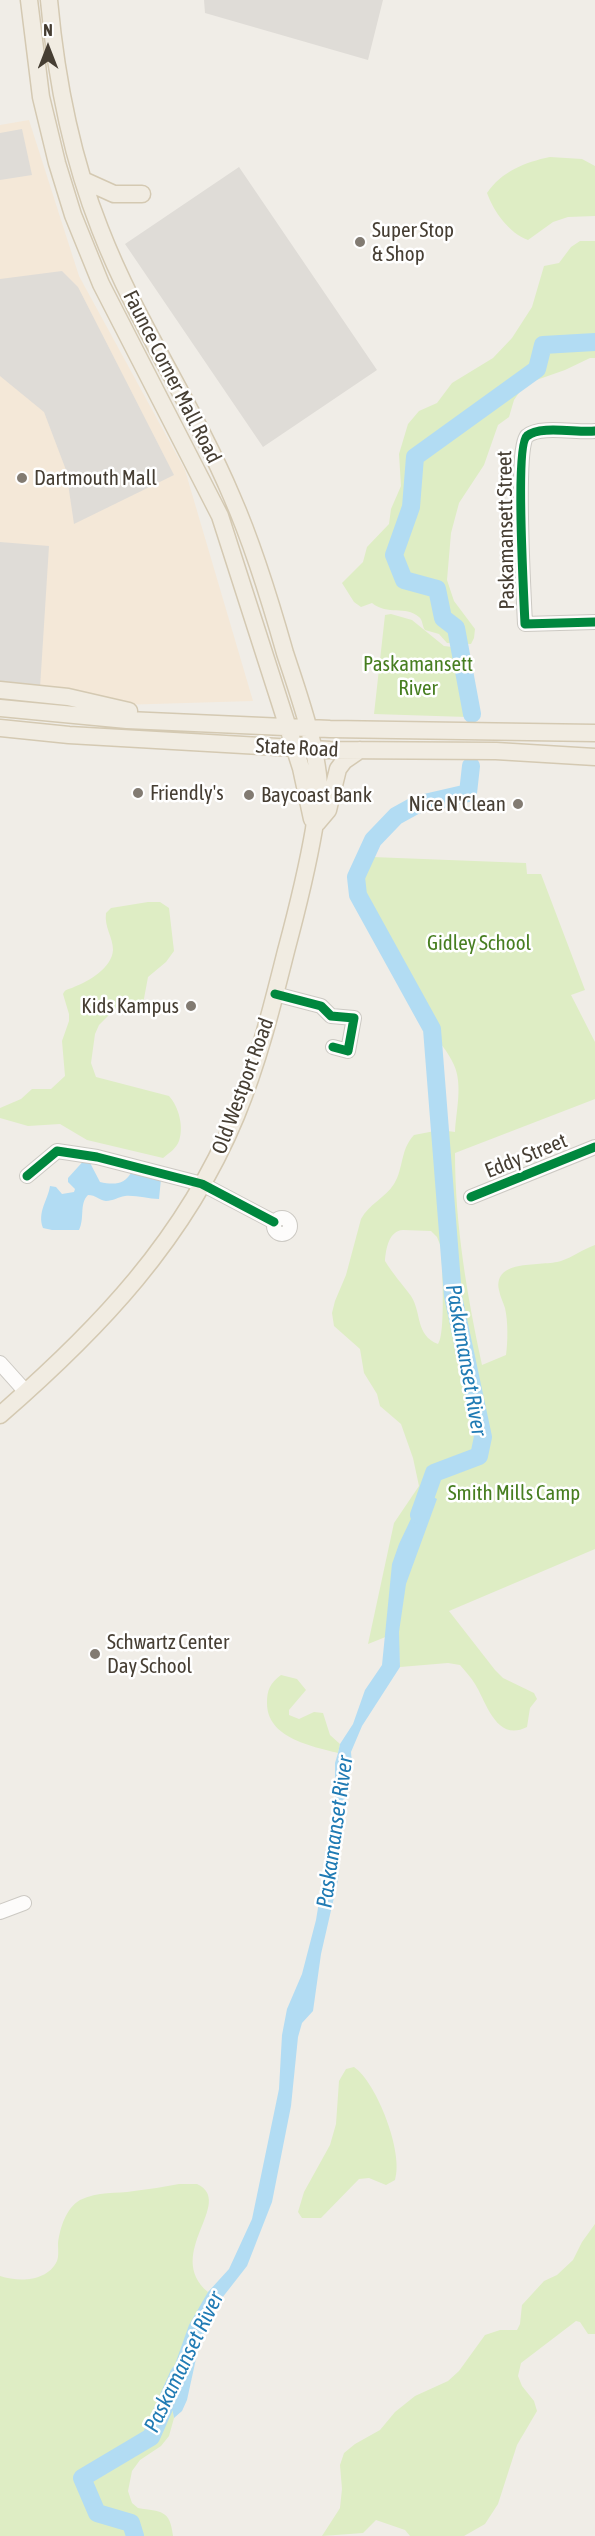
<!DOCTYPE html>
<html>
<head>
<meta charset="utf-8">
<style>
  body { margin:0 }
  #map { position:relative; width:595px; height:2536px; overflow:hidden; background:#f0ede7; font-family:"Asap Condensed",sans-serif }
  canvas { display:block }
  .north { position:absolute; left:18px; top:18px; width:60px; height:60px; -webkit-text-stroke:4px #fff; paint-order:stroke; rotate:0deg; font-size:16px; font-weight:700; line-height:24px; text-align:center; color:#463e33 }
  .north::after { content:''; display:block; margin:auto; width:21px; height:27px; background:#463e33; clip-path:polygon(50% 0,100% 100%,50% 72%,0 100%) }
</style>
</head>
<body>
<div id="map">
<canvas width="595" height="2536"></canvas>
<div class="north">N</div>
</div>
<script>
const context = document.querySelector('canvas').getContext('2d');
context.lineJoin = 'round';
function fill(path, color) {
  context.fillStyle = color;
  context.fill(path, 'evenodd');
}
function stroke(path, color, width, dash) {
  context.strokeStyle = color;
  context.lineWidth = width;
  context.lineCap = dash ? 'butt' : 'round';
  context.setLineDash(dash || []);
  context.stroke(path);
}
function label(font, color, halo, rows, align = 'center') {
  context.font = font + ' "Asap Condensed",sans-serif';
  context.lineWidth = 5;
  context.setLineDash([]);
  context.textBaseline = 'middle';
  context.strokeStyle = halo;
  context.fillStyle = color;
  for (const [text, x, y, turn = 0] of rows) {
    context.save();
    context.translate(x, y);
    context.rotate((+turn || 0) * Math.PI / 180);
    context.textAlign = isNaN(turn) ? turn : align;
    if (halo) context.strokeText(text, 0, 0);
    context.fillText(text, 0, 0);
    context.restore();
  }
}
fill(new Path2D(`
  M29,120L79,276L185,470L253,701L52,707L0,701V125Z`), '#f4e8d8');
fill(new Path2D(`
  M550,157L582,159L595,166V216L568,217L553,222L528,240C509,233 494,212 487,193C501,172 525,162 550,157Z
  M580,241H595V358H590L565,370L525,384L514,400L509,417L498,425L484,465L459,503L451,533L447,580L454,601L475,629L474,638L471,644L447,643L439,634L425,630C422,626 423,620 419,617C405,605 388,616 372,603L361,607L354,602L342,583L363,562L367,547L389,524L391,509L401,486L399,454L408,424L419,411L437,403L452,383L493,358L512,338L532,307L544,266L559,263L571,247Z
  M391,614L412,620L444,646L460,648L456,655L467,717L374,714L385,615Z
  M372,857L526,863L527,874H541L585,990L571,995L595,1042V1099L455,1153C455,1225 467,1295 482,1365L506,1355C508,1341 508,1321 505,1308C503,1302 500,1296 499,1290C493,1258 542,1267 561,1261C573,1257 583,1249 595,1245V1549L449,1611L495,1670L503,1678L534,1693L537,1699L530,1708L527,1727C496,1743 486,1701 475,1684C471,1677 465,1671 460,1665L448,1663L400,1667L398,1632L368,1644L394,1523L419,1486L413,1458L401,1424L380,1406L377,1394L364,1373L360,1349L334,1326L332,1313L335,1301L346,1275L361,1219C369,1204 385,1198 394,1184C404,1167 400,1150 414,1135L440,1130L455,1132C456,1111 463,1085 454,1065C448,1051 438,1041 429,1029L362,887V878ZM403,1230L431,1231L437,1237L441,1247C442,1263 446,1335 438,1344C415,1335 422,1313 411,1296C402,1284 393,1274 385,1261C386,1248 389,1231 403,1230Z
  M148,902H160L169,908L174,951L166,962L148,977L143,1004L136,1007L115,1009L99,1025L95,1034L91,1063L96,1077L169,1096C179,1107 184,1127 179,1141C176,1149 169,1153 163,1158L87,1140L60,1124L28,1126L0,1118V1108L21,1099L32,1089H51L65,1076L62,1041L69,1021V1014L63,994C66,988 68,990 74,987C89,981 112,968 113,950C113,937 104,927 106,913L111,908Z
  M281,1675L297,1679L306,1690L289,1710V1715L299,1719L314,1712L323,1713L330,1735L340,1744L338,1753C311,1746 267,1738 267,1703C267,1690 270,1683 281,1675Z
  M354,2067C377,2083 404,2153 395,2180L386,2185L369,2178L359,2179L321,2218H302L298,2212L304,2192L330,2145L336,2124L339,2081L346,2069Z
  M179,2184H197C236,2202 163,2254 208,2292L170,2397L174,2418L169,2436L161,2446L140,2460L132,2471L128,2491L132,2503L138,2508C161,2512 170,2509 173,2536H0V2276C19,2282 47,2282 57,2261C59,2256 58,2249 58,2243C60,2228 66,2208 80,2200C98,2191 116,2194 134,2191C149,2189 164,2187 179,2184Z
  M595,2224V2334H588L580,2322L576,2321L521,2363L518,2376L522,2386L534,2401L537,2411L517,2445L498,2504L485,2524L464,2536H410L405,2530L376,2520L363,2533L322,2536L340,2508L342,2489L340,2465L344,2453L355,2444L380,2430L395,2412L415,2396L448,2381L459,2371L485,2335L500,2330H517L520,2324L522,2305L544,2281L557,2275L573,2260L582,2242Z`), '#deedc4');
fill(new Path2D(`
  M204,0H383L368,60L205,13Z
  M22,129L32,175L0,180V133Z
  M239,167L377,370L263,447L125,244Z
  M62,271L78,287L174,475L74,524L66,470L44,412L0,376V279Z
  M0,542L49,546L40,688L0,684Z`), '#dfdcd7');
fill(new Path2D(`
  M87,1157L100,1182C114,1185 125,1185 132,1171L161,1179L159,1199C148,1199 136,1195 125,1196C118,1197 113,1201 106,1201C99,1200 96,1195 88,1195C79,1204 85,1218 79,1230H52L43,1228C37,1212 48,1200 50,1186L56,1187L62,1194L74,1192L75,1189L68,1182V1178Z
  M420,1490L437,1499L406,1584L399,1632L400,1667L362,1726L351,1752L352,1765L344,1803L338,1880L321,1954L313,2011L302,2023L298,2037L291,2106L272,2202L247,2266L222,2298L211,2318L199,2345L187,2400L182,2411L174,2418L170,2397L174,2367L189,2325L208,2292L229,2269L252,2219L279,2089L282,2035L287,2009L302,1974L316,1920L335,1805V1763L338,1753L340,1744L353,1724L365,1690L382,1665L392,1564L399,1544L417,1506Z`), '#b2dcf3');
stroke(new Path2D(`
  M472,714L456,628L443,618L437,589L404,580L394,555L411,507L415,457L537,369L543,345L595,342
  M419,1515L434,1473L479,1456L483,1437L453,1296L432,1029L358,895L356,877L373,840L396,816L416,805L468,793L471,766
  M135,2536L131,2523L97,2513L82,2478L151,2437L179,2374`), '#b2dcf3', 18);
const minor = new Path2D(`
  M595,431C577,433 540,425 527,436C515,445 524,600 525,624L595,622
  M275,994L321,1006L331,1016L354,1018L348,1051L333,1047
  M27,1176L57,1151L97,1157L202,1184L274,1222
  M471,1197L595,1147
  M274 1226a8 8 0 1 1 16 0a8 8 0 1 1-16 0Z
  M0,1363L26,1392
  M0,1912L24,1903`);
const major = new Path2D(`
  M29,0L41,97L57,163L73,215L101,284L220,516L301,768L312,819
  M83,180L114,194H142
  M0,690L68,697L129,711
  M0,708L127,720L330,729L595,733
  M0,728L69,735L330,750L496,751L595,757
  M317,823L328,810L338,769L344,761L360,750
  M0,1415C99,1329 185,1239 236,1116C258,1063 272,1007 286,951C297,910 307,870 314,829C315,818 318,808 319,798C321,756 298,693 285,653C270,600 254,547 232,497C193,405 136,322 100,229C71,156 56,78 49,0`);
stroke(minor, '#ccc9c3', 16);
stroke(major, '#d4c9b2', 19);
stroke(minor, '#fdfcfb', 14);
stroke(major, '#f1ece2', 16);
stroke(new Path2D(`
  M595,431C577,433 540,425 527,436C515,445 524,600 525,624L595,622
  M275,994L321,1006L331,1016L354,1018L348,1051L333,1047
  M27,1176L57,1151L97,1157L202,1184L274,1222
  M471,1197L595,1147`), '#00873e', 9);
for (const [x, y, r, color] of [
  [360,242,6,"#827b72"],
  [22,478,6,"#827b72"],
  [138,793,6,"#827b72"],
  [249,795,6,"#827b72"],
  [518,804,6,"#827b72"],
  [191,1006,6,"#827b72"],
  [95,1654,6,"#827b72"]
]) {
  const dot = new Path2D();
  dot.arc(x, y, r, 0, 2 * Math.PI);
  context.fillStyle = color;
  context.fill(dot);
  stroke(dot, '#fff', 2);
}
label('21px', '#463e33', '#fff', [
  ["Super Stop",372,230],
  ["& Shop",372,254],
  ["Dartmouth Mall",34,478],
  ["Friendly's",150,793],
  ["Baycoast Bank",261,795],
  ["Nice N'Clean",506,804,"right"],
  ["Kids Kampus",179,1006,"right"],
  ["Schwartz Center",107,1642],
  ["Day School",107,1666]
], 'left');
label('21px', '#463e33', '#fff', [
  ["Faunce Corner Mall Road",172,377,63],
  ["Paskamansett Street",506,530,-91],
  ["State Road",297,748,3],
  ["Old Westport Road",243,1086,-70],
  ["Eddy Street",526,1156,-22]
]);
label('21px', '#477e20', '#fff', [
  ["Paskamansett",418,664],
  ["River",418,688],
  ["Gidley School",479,943],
  ["Smith Mills Camp",514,1493]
]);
label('italic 22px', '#207bb4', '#fff', [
  ["Paskamanset River",466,1360,80],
  ["Paskamanset River",335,1832,-82],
  ["Paskamanset River",184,2362,-64]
]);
</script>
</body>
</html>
